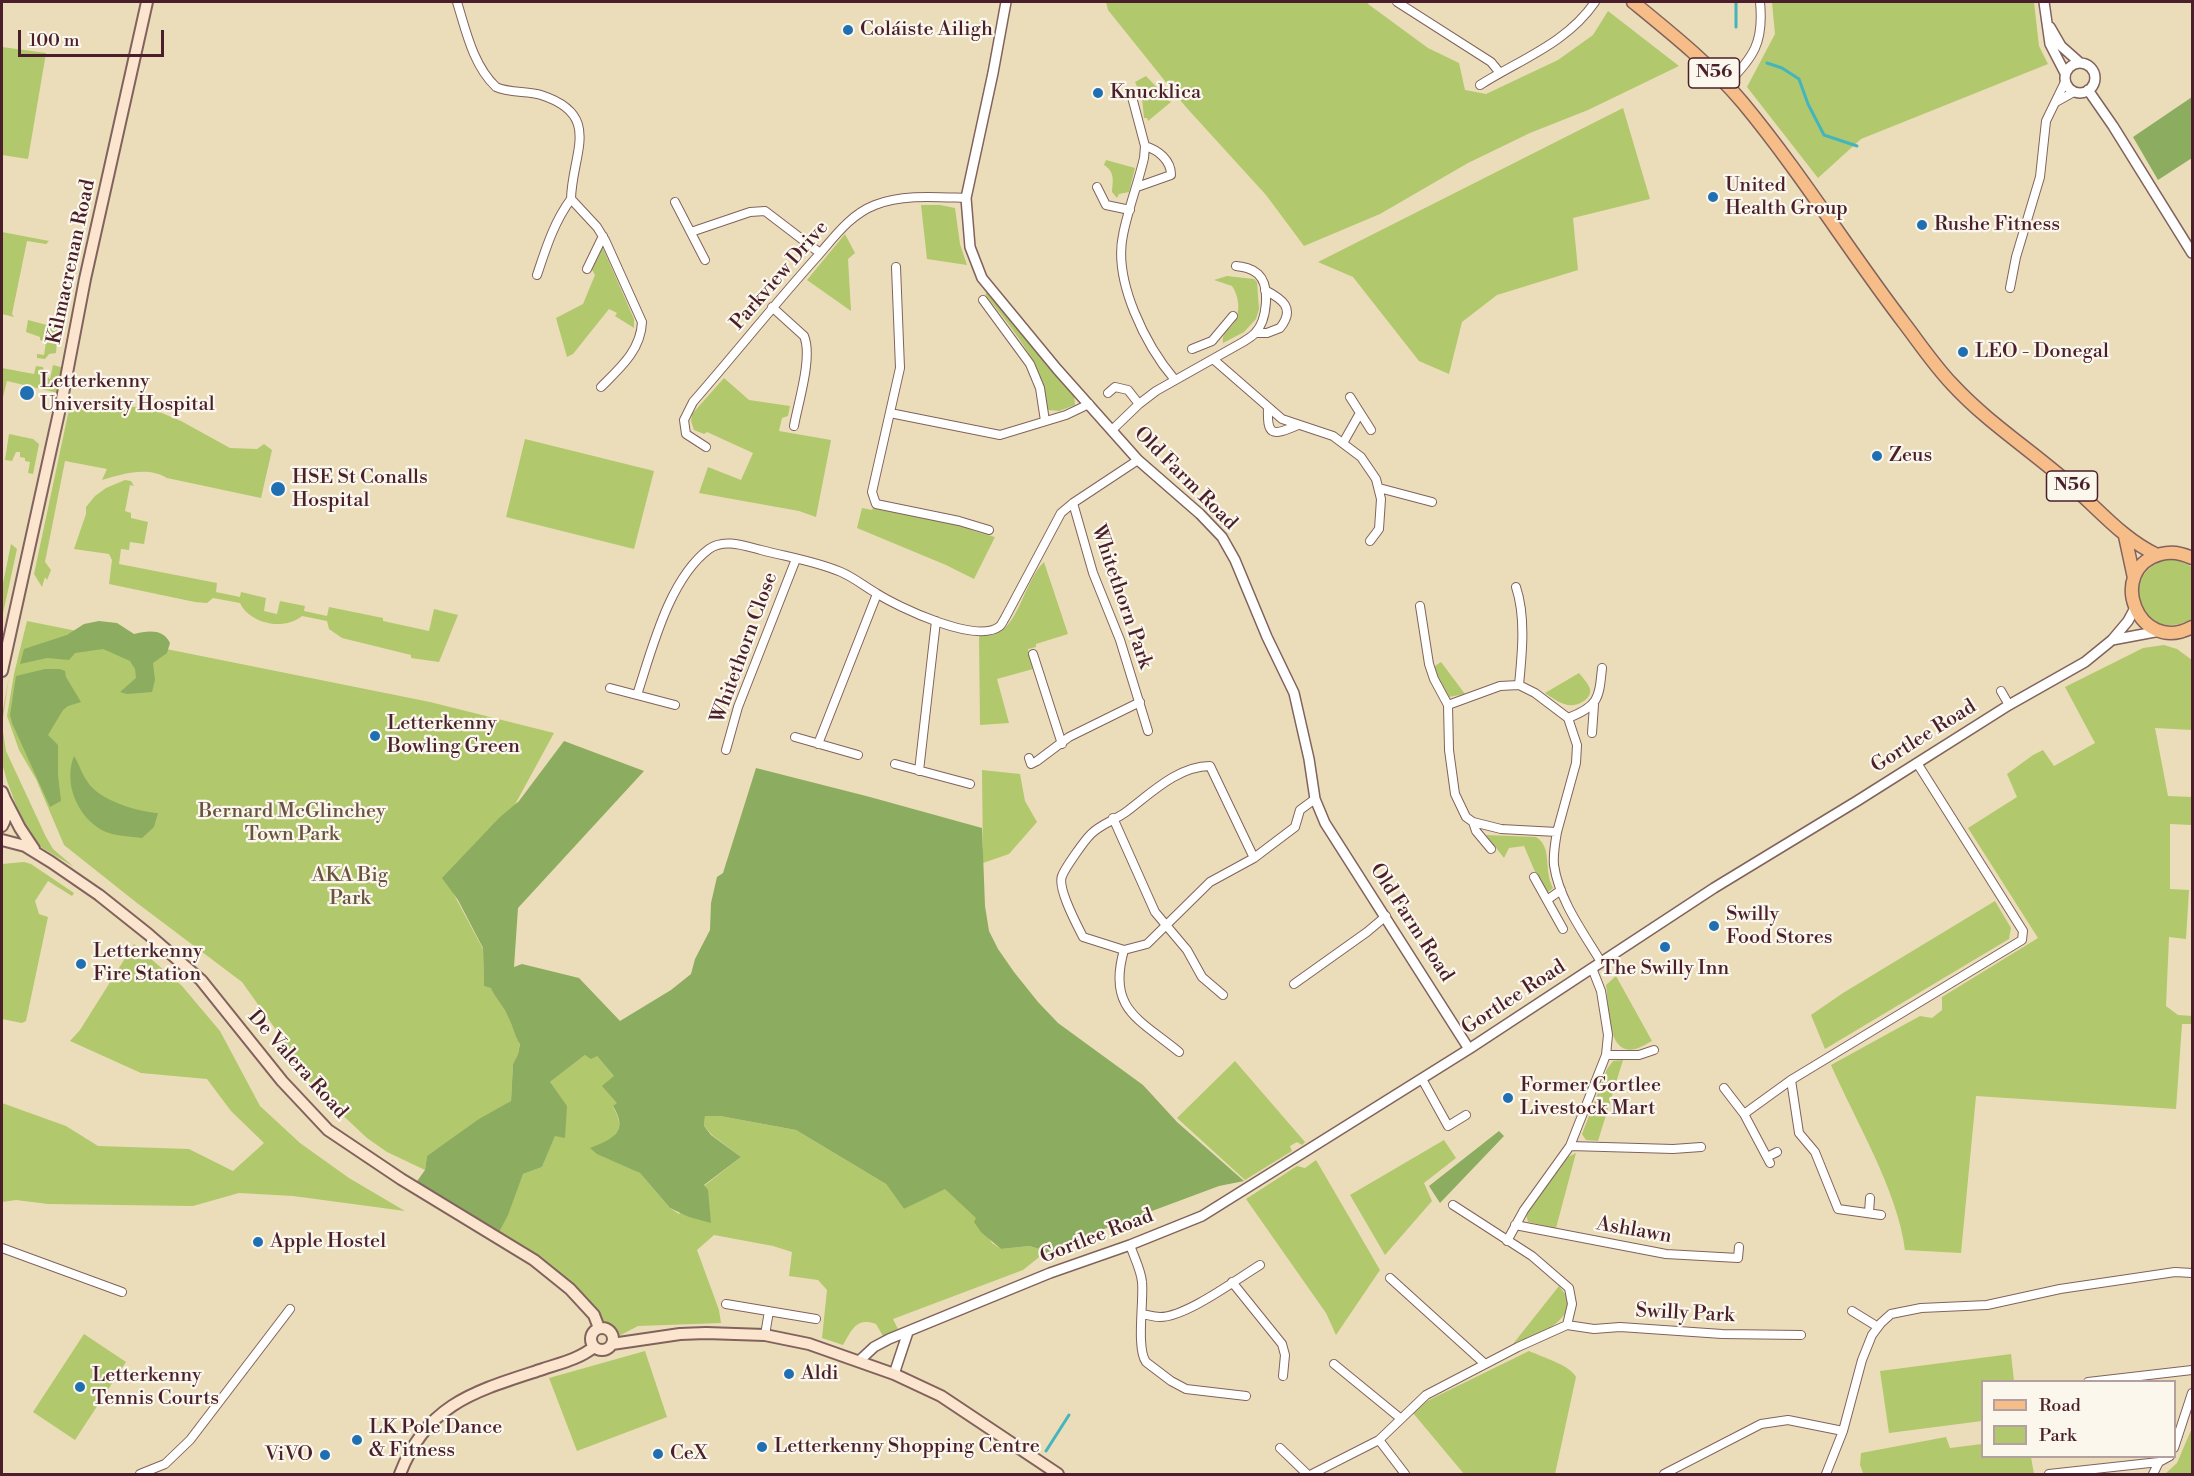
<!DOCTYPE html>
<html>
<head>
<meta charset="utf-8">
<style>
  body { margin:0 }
  #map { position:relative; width:2194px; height:1476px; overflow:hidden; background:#ebddb9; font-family:"Libre Bodoni",serif }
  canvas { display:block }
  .frame { position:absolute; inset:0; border:3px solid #4a1f2b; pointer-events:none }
  .legend { position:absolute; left:1981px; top:1380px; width:195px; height:78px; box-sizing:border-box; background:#fbf7ec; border:2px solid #b4a19f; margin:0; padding:8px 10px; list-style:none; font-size:18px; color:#4a1f2b }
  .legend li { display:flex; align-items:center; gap:12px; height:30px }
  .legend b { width:30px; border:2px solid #b4a19f }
  .scale { position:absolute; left:18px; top:30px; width:146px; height:27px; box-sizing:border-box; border:3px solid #4a1f2b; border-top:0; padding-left:8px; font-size:18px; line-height:21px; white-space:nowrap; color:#4a1f2b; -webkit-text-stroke:4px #fbf7ec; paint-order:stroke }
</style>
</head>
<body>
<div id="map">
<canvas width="2194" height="1476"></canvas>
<div class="frame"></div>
<ul class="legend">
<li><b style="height:8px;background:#f7bd88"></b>Road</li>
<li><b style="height:16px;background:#b1c86d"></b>Park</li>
</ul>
<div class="scale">100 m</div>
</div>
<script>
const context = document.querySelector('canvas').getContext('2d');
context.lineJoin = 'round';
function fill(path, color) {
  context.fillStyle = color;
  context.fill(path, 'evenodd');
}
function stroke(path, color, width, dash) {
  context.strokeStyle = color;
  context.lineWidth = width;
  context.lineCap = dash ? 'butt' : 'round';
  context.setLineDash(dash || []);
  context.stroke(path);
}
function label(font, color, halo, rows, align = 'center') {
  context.font = font + ' "Libre Bodoni",serif';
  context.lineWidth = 4.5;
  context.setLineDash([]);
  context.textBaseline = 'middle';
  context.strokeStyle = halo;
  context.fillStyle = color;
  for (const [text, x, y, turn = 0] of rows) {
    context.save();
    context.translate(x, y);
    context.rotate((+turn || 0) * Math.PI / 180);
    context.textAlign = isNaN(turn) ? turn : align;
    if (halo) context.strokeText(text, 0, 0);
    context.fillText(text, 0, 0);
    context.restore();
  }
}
fill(new Path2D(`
  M1106,2H1369L1368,4L1428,48L1459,63L1465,90L1486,94L1558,60L1593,35L1608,11L1679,66L1588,110L1530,133L1468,163L1380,214L1304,246L1266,195L1185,106L1108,10Z
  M1772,2H2034L2039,46L2048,64L1861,139L1818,178L1747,87L1775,34Z
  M2,47L46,53L28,159L2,155Z
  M1146,76L1171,102L1148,121L1147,118H1144L1142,98L1135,82Z
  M1623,108L1650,199L1573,218L1578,270L1497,295L1462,322L1449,374L1419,361L1353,277L1318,262Z
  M1106,160L1135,168L1129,192L1119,194L1117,198L1112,192C1113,180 1115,172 1104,165Z
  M921,205H940L955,208L960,244L967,265L927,259Z
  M2,232L49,241L46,244L27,241L12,314L14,317L2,314Z
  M845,234L855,253L848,259L851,311L807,280Z
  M602,246L634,319V328L615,316L617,313L609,309L573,354L567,357L556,318L583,304L595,275L591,268Z
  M1227,276L1254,279L1257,282L1259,309L1256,319L1244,332L1223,343C1221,333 1229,330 1234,323C1241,312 1239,296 1232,286L1214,280Z
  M987,293L1074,395L1075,405L1059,411L1048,410C1044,399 1044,388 1040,377C1028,346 1005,320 985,294Z
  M28,320L58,328L56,353L49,354L45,359L37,358V354L44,355L46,342L40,340V337L26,332Z
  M53,365L68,369L62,394L7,381L2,401V368L34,374L36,366L43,367L45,375L50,379Z
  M724,378L749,400L790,406L788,416L782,418L779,431L831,440L816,517L799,511L699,493L708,467L741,480L753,453L707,432L704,434L694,430L691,421L692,414Z
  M71,400L152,409L181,421L230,448L257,449L264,444L272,450L261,498L167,478C147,466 123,474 102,480L107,469L65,461L45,562L51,570L47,580L45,577L42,587L34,574Z
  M9,434L33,439L39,444L33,474L28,473L30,462L25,461V458L20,457V452H16L12,461L5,460Z
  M525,439L654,471L634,549L506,517Z
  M125,480L131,481L134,486L130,485L125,511L131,513V518L148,522L144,544L130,542L129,550L121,549L119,564L217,583L216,592L240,597L241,592L266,598L264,611L277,614L280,601L305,606L304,611L327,616L329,607L383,618V621L429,631L434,609L458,615L439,662L411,658V655L342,638L329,629L327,621L302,616C284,631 250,624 240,603L213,598L207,603L195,602L109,584L112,560L109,554L74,549L86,514V507L95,496L106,488Z
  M874,507L961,524L974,531L995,537L974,579L946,565L857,528L862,508L872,510Z
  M11,544L17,549L2,618V588Z
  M2167,559H2178L2192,567V619C2143,646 2113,576 2167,559Z
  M1044,562L1068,634L1036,644V647L1028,649L1033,669L997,679L1009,723L980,725L979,635C983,635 989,636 993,635C1019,628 1024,581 1044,562Z
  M27,621L430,702L554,733L512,810L451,889L483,949L484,986L491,987C495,998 504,1006 508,1017C513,1026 514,1035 520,1043L518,1054L513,1064L511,1101L427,1156L425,1170L387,1152L367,1138L319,1093L304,1076L279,1034L242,982L137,903L64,845L36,779L19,750L7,716L14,674Z
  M2164,645L2177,649L2192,660V730L2155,728L2168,796L2192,797V825L2170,824V889L2189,890L2186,939L2169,937L2166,1006L2178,1015L2192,1016V1024H2182L2176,1109L1976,1096L1961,1253L1905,1250C1898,1191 1855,1120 1831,1065L1920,1016L1932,1018L1942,1010V997L2038,938L1968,828L2017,797L2007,774L2033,755L2043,750L2054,766L2095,743L2065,687L2143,648Z
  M1441,662L1465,694L1449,697L1435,671V666Z
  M1579,673C1582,677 1588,683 1590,689C1591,694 1588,698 1584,701C1569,711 1557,701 1545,693Z
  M9,676L2,725L6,751L46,837L53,849L74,867L41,847L34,840L22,821L7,781L2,763V716Z
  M982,770L1020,774L1025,801L1037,822L1009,854L983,863Z
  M1486,835L1536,837C1553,847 1543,870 1553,888L1548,892L1536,874L1524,846L1509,848L1504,858Z
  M24,862L31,864L74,893L72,896L48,881L35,901L39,914L48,917L26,1021L22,1023L2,1019V864Z
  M1995,901L2011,928L2009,939L1825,1049L1811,1015L1843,993Z
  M134,944L182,986L220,1031L260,1106L300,1143L349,1178L405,1211L293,1196L239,1193L193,1206L48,1204L16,1200L2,1202V1103L66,1126L98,1146L189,1149L233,1171L264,1143L231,1111L207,1079L141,1073L70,1041L80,1030Z
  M1616,976L1652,1041C1647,1043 1641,1048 1635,1049C1606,1056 1609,1003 1606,985Z
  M585,1055L597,1056L614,1076L618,1103L613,1107C628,1132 614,1139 591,1148L640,1173L670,1208L679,1214L704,1186L741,1157L712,1135L704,1126L705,1116H720L796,1130L886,1184L904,1209L945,1188L977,1218L992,1243L1001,1249L1029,1246L1040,1249L1043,1254L1023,1270L893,1319L898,1329L883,1336L876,1324C856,1317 852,1330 843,1345L822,1338L827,1290L818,1280L789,1276L792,1252L773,1246L714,1235L697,1250L719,1310L721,1323L638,1326L613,1339L611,1333L602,1328L594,1315L497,1236L523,1174L542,1167L555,1135L565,1137L550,1082Z
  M1623,1060L1598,1141L1586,1140L1582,1134L1607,1069L1613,1061Z
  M1235,1061L1305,1142L1302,1145L1297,1142L1290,1146L1292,1151L1245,1180L1177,1118Z
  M1444,1140L1456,1158L1424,1183L1432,1201L1385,1255L1350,1195Z
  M1576,1153L1556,1228L1528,1222L1526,1214L1568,1157Z
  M1316,1160L1380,1270L1336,1335L1326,1313L1246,1199L1297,1166L1305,1168Z
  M1559,1286C1561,1289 1566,1294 1567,1298C1575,1323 1526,1340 1509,1349Z
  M84,1334L126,1362L75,1440L33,1412Z
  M645,1351L667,1417L577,1451L549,1378Z
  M1529,1351C1542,1357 1570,1365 1576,1377L1555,1474H1464L1413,1413L1427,1401Z
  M2011,1354L2014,1381L1982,1382V1421L1889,1433L1880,1371Z
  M2192,1428V1474H2165L2177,1463Z
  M1946,1437L1950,1448L1982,1444V1456L2031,1457L2034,1474L1863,1473L1860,1465L1861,1453Z`), '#b1c86d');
fill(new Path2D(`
  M2192,97V158L2158,180L2133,137Z
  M99,621L117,623L134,634C147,631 163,628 170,643L167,653L153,663L155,680L152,692L127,694L120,692L136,678L135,669L130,661L110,652L103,649L75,653L69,660L47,658L20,664L24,649L67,635L84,624Z
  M45,669H60L65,671L66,677L81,702L68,706L63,710L48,735L58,745V775L61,801L50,807L12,723L10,715L16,676Z
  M564,741L644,771L518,908L514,967L522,964L579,978L620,1021L671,990L691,974L695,959L710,930L711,903L717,877L723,873L756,768L870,797L982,828L985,906L989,931L998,949L1014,972L1038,1002L1058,1023L1143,1085L1177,1122L1244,1181L1219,1186L1085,1236C1080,1238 1074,1240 1070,1242C1057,1249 1061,1258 1043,1254L1040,1249L1029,1246L1001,1249L981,1232L974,1222L976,1218L945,1189L904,1209L886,1184L796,1130L720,1116H705L704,1126L711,1135L741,1157L704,1185L708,1190L711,1223L689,1217L670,1208L640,1173L597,1154L590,1148C613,1139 629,1132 613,1106L617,1103L602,1086L614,1076L597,1056L591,1059L585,1055L550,1082L567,1106L565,1138L555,1136L542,1167L523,1174L508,1215L497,1236L413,1187L425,1170L427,1156L479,1119L511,1101L513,1064L518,1054L520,1044C514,1035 513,1026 508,1017C504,1006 495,998 491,988L484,986L483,948L458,900L442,878L499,818L519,801Z
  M74,756C79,764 82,774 87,781C98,800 138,812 158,813L154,827L142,838C128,836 108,836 97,827C75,811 64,781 74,756Z
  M1499,1131L1504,1136L1440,1203L1429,1186Z`), '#8cac60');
stroke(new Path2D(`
  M1736,27V2
  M1767,63L1782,68L1799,79L1808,104L1824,135L1857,146
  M1046,1451L1069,1415`), '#45b5bd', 3);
const minor = new Path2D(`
  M457,2C466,31 473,65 496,87C508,93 528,91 541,95C603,115 572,153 571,199
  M1397,2L1491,62L1500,73
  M1480,85C1521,59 1567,43 1595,2
  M1726,85C1754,57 1764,42 1760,2
  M1132,97L1145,146L1144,158C1138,184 1128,209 1123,235C1113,281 1146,346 1175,380
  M2056,102L2074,92
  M1097,187L1106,205L1130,210
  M1137,187L1171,175C1171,160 1158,150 1145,146
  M675,202L705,260
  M691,232L750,212L765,211L820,253
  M896,267L900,368L872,492L876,504L959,521L989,530
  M587,269L603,236
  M537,275C546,248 554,222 571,199L597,227L605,240L642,322C641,350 620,368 601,387
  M2010,288L2016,257L2040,177L2046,121L2065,82
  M983,300L1030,364L1040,388L1045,421
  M772,307L804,336C813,357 798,403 794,426
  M1256,333H1267L1280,328C1296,308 1282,299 1265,290
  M1192,349L1212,341L1233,316
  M1213,359L1282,419L1333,436L1361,457L1376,479L1381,499L1379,529L1370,541
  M1108,393L1115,387L1128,390L1139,404
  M1350,397L1371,430
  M1268,407C1267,435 1271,437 1298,425
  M890,413L1000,435L1066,415L1089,404
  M1112,430L1139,404L1156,391L1243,342C1247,339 1252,337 1255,333C1267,321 1271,286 1258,274C1251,268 1244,267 1236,266
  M1343,443L1360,413
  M706,447L686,434L684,420L693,402C734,355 773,306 815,259C833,239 849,215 875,205C902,194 937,197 966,198
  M1379,488L1432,502
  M1073,503L1093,573L1120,640L1148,731
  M1516,587C1526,617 1522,654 1519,685
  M1420,606L1429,664L1434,679L1448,705L1449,750L1455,794L1466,817L1473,822L1476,831L1491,849
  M1033,654L1062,744
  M610,688L675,705
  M2001,691L2009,705
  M637,695C652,649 669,579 709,549C724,538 745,546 761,550C788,557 815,561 841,572C853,577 864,586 876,593C898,607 977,645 1000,626C1002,624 1003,621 1005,618L1061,513L1073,503L1138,460
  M1448,705L1500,686L1519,685L1535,693L1568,718L1577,745L1576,763L1557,832L1501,829L1473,822
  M1568,718C1599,706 1599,698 1602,668
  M1592,733L1594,705
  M795,737L858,755
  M818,744L877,594
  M726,750L738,707L796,559
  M1029,758L1031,764L1037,761L1069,737L1140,702
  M895,764L970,784
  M919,771L936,621
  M1113,818L1155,912L1187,950L1202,977L1223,995
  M1557,832C1555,843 1553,854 1554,865C1559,900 1583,932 1601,962
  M1534,877L1563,929
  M1547,900L1561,890
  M1124,950L1083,937C1077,925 1057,888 1062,876C1065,868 1084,841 1091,834C1101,824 1115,820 1126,812C1150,794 1178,766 1210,766L1254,858
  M1124,950L1147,944L1210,882L1254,858L1295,827L1300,810L1315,799
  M1124,950C1107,1009 1139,1019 1179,1052
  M1294,984L1367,932L1386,916
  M1606,1055H1639L1654,1050
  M1422,1079L1448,1126L1466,1115
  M1724,1088L1744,1114L1770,1163
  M1744,1114L1791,1080
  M1570,1146L1673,1149L1701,1147
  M1767,1157L1777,1152
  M1453,1205L1532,1256L1569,1288L1572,1304L1567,1325
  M1869,1213L1870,1198
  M1881,1215L1838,1209L1815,1152L1799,1133L1791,1080L2022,940L2023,931L1917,763
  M1515,1225L1666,1254L1738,1258L1739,1247
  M1507,1241L1524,1210L1570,1146L1606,1055L1608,1035L1601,991L1592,968
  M1130,1245C1134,1257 1141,1270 1142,1282C1144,1300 1136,1348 1146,1362L1171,1381L1186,1389L1246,1396
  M2,1248L122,1292
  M1390,1278L1485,1364
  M1232,1282L1282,1344L1285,1355L1283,1376
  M726,1304L816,1319
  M1852,1311L1878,1327
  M1142,1314C1148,1315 1154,1317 1160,1317C1186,1317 1237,1279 1260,1265
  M1567,1325L1594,1329L1620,1327L1722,1334L1801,1335
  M765,1335L769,1311
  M1334,1364L1400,1418
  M2088,1382L2192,1370
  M1379,1440L1405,1474
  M1280,1448L1307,1474
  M2174,1448L2192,1393
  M2159,1462L2170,1456
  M140,1474L165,1464L190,1440L290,1309
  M1312,1474L1379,1440L1426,1395L1518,1347L1567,1325
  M1664,1474L1761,1424L1788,1420L1843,1431
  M1826,1474L1843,1431L1862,1360L1872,1335L1881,1323L1891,1314L1921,1308L1987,1305L2060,1289L2175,1272L2192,1273
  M2049,1474L2159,1462L2153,1474`);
const tertiary = new Path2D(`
  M1006,2L993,73L966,198L970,247L982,278L1057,369L1138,460L1200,514L1222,537L1235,560L1267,637L1294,693L1309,759L1315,799L1325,823L1469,1049
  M2044,2L2050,44L2065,73
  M2050,27L2061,46L2079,62
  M2065 78a15 15 0 1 1 30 0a15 15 0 1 1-30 0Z
  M2088,90L2113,126L2192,253
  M2112,640L2160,631
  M859,1361L874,1347L889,1339L1050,1273L1130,1245L1202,1216L1469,1049L1714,888L1857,801L2009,705L2085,662L2112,640L2128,621L2135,608
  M894,1374L908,1332`);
const secondary = new Path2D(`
  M2,671L62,399L85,279L147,2
  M2,792C8,804 8,815 2,826
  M5,799L20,828L34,849
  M2,840L25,846L51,862L99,895L148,934L201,980L282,1081L328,1130L401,1179L534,1260L570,1289L594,1315L599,1328
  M591 1339a11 11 0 1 1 22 0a11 11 0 1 1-22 0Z
  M612,1344L680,1334L706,1333L765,1335L809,1344L894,1374L941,1396L1058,1474
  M400,1474C427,1403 476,1391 543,1369C561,1363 579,1359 594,1347`);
const primary = new Path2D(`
  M1633,2C1671,33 1711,65 1743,103C1801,173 1849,251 1904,323C1920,344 1934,365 1952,384C1986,421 2028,448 2066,481C2096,506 2121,538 2157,555
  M2125,536L2134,578
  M2192,558C2182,553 2172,551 2161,554C2105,569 2138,656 2192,627`);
stroke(minor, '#82625d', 10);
stroke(tertiary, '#82625d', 12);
stroke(secondary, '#82625d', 14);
stroke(primary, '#82625d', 15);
stroke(minor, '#fff', 8);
stroke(tertiary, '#fff', 9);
stroke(secondary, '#fce5cf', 10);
stroke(primary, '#f7bd88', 12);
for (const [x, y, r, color] of [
  [848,30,6,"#1f6fb2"],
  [1098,93,6,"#1f6fb2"],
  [1713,197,6,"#1f6fb2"],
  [1922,225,6,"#1f6fb2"],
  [1963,352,6,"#1f6fb2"],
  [27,393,8,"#1f6fb2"],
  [1877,456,6,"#1f6fb2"],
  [278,489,8,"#1f6fb2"],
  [375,736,6,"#1f6fb2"],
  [1714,926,6,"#1f6fb2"],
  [1665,947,6,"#1f6fb2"],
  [81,964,6,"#1f6fb2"],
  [1508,1098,6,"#1f6fb2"],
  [258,1242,6,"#1f6fb2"],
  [789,1374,6,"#1f6fb2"],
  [80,1387,6,"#1f6fb2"],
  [357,1440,6,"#1f6fb2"],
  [762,1447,6,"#1f6fb2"],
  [658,1454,6,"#1f6fb2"],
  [325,1455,6,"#1f6fb2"]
]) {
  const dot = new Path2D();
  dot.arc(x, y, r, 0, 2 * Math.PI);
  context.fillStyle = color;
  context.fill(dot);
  stroke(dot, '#fbf7ec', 2);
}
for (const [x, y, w] of [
  [1714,73,51],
  [2072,486,51]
]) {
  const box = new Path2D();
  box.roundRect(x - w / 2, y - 15, w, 30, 4.5);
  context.fillStyle = '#fbf7ec';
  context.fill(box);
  stroke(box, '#4a1f2b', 1.5);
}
label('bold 18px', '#4a1f2b', null, [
  ["N56",1714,73],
  ["N56",2072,486]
]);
label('20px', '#4a1f2b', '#fbf7ec', [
  ["Coláiste Ailigh",860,30],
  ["Knucklica",1110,93],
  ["United",1725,186],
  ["Health Group",1725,209],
  ["Rushe Fitness",1934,225],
  ["LEO - Donegal",1975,352],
  ["Letterkenny",40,382],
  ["University Hospital",40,405],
  ["Zeus",1889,456],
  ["HSE St Conalls",292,478],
  ["Hospital",292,501],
  ["Letterkenny",387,724],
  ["Bowling Green",387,747],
  ["Swilly",1726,915],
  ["Food Stores",1726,938],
  ["Letterkenny",93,952],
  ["Fire Station",93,975],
  ["The Swilly Inn",1665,969,"center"],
  ["Former Gortlee",1520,1086],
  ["Livestock Mart",1520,1109],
  ["Apple Hostel",270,1242],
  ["Aldi",801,1374],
  ["Letterkenny",92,1376],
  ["Tennis Courts",92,1399],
  ["LK Pole Dance",369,1428],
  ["& Fitness",369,1451],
  ["Letterkenny Shopping Centre",774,1447],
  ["CeX",670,1454],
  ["ViVO",313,1455,"right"]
], 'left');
label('20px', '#4a1f2b', '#fbf7ec', [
  ["Kilmacrenan Road",72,262,-78],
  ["Parkview Drive",780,276,-49],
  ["Old Farm Road",1185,479,45],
  ["Whitethorn Park",1121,597,71],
  ["Whitethorn Close",745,648,-70],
  ["Gortlee Road",1924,737,-32],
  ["Old Farm Road",1411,923,57],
  ["Gortlee Road",1514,998,-33],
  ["De Valera Road",297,1065,48],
  ["Ashlawn",1634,1231,10],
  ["Gortlee Road",1097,1237,-21],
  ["Swilly Park",1685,1314,3]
]);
label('20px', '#69523f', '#fbf7ec', [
  ["Bernard McGlinchey",292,812],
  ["Town Park",292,835],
  ["AKA Big",350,876],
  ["Park",350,899]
]);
</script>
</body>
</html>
